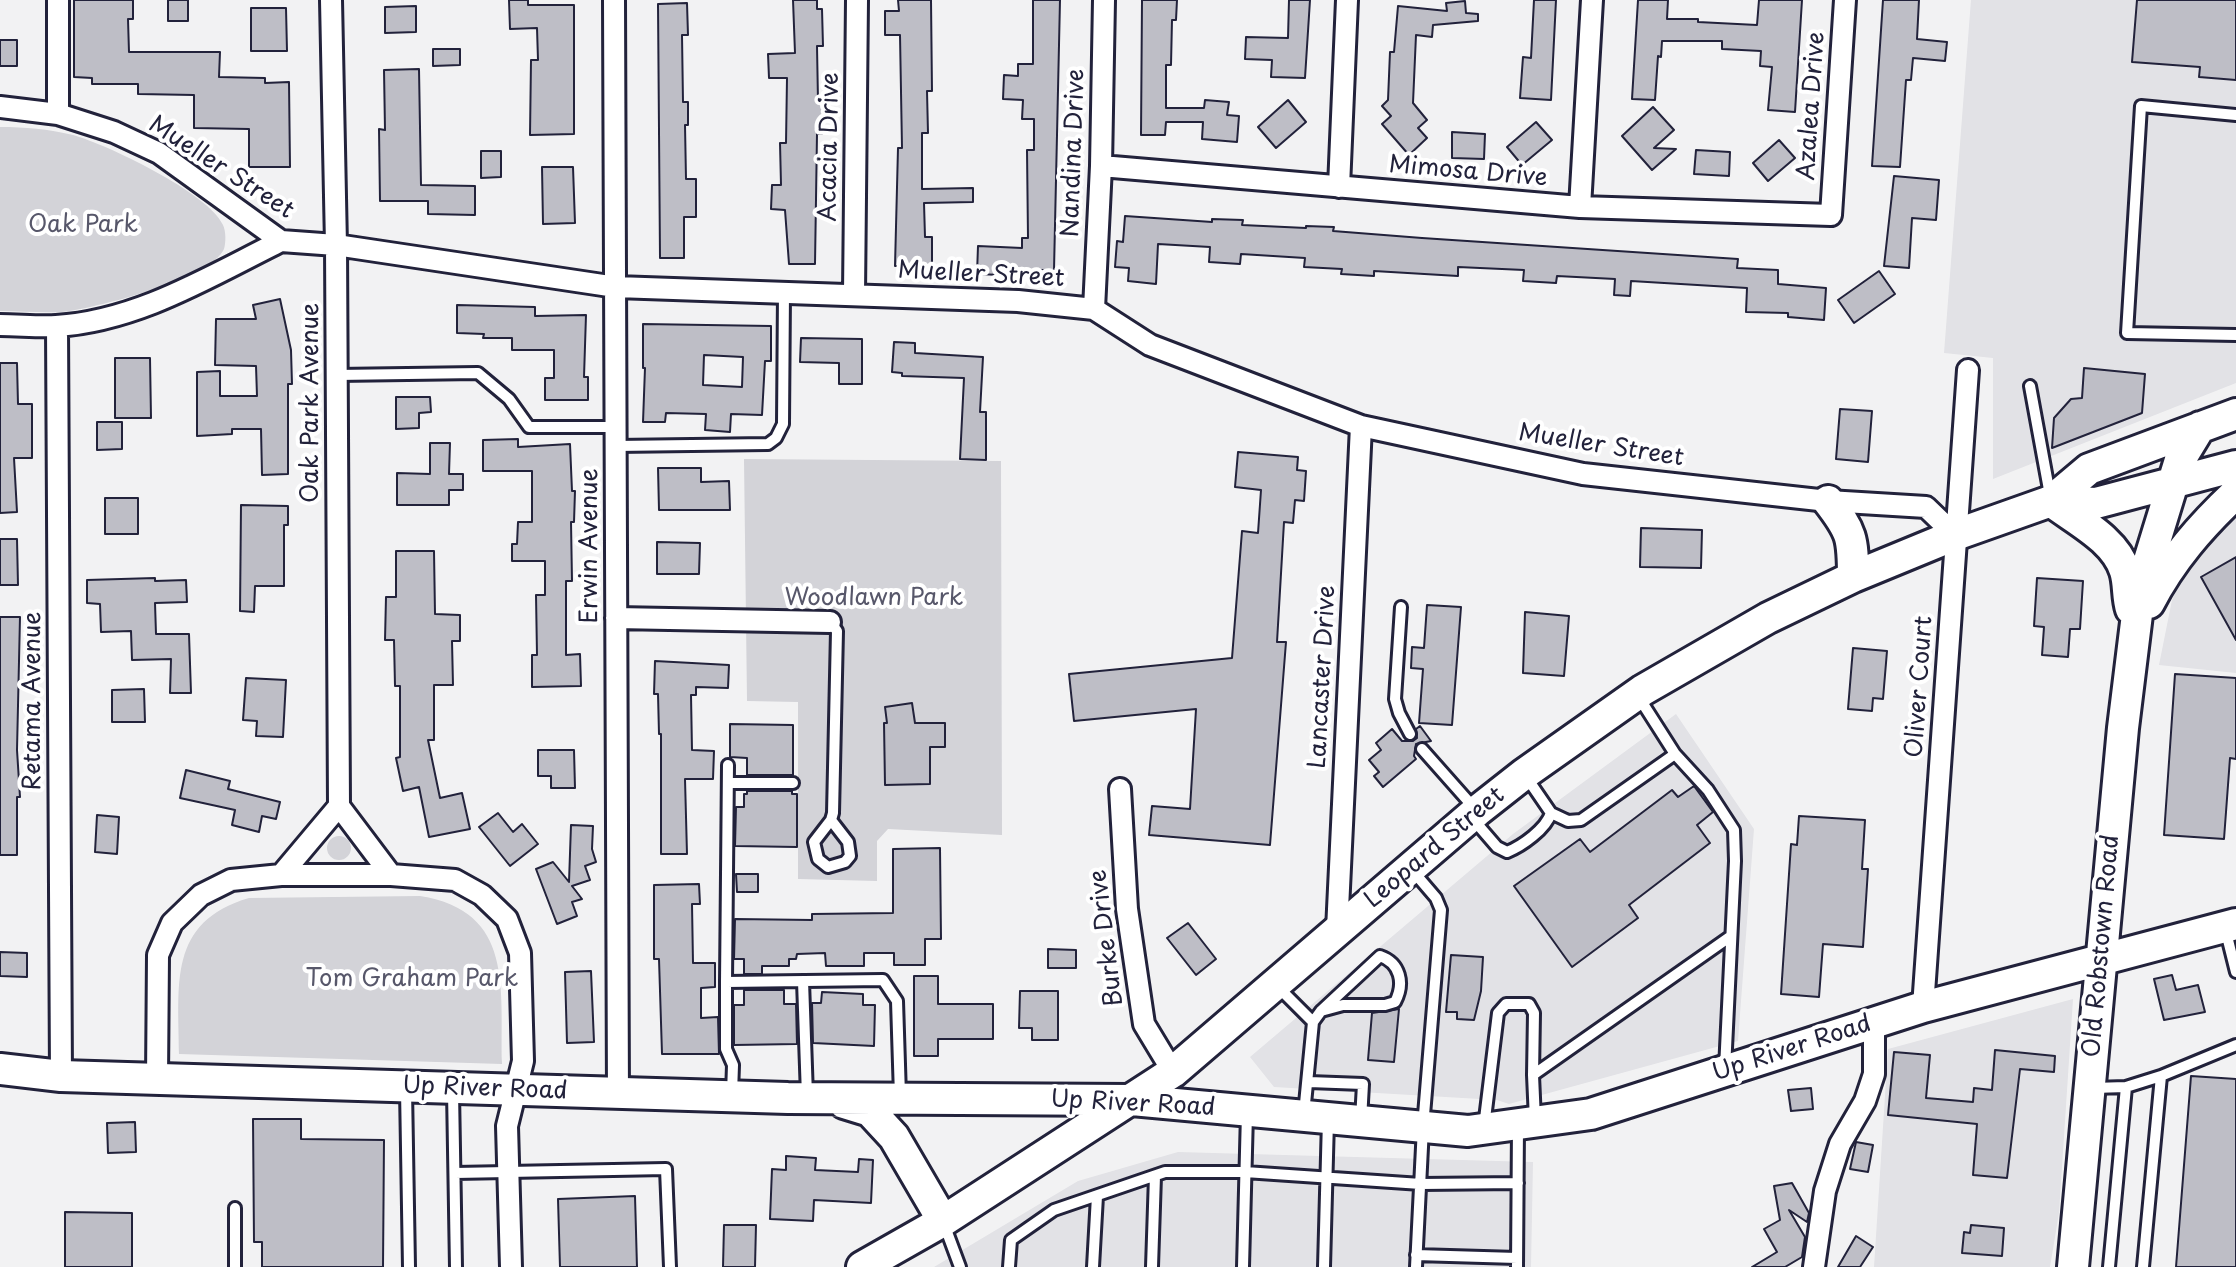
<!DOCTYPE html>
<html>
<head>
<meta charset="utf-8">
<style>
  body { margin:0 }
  canvas { display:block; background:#f2f2f3 }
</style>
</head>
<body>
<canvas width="2236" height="1267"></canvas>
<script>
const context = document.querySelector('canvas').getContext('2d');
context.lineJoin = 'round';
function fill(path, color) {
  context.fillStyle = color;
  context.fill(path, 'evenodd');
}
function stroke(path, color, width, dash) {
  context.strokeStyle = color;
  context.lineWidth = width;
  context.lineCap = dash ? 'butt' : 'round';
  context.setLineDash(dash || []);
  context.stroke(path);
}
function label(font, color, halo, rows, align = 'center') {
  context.font = font + ' "Playpen Sans",sans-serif';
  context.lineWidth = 8;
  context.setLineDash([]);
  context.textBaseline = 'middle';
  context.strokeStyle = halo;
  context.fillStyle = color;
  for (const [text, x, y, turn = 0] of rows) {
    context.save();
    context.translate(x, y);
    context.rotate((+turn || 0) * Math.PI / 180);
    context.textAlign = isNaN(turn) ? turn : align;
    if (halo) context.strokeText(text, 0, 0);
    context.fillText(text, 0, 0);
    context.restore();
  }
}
fill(new Path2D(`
  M1971,0H2236V383L1993,479V358L1944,353Z
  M2236,518V673L2159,665L2172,600L2191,560L2220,529Z
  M1676,714L1754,829L1738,1041L1509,1104L1497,1100L1274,1087L1250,1057L1513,834Z
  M2073,999L2059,1213L2050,1267H1874L1888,1049Z
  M1178,1152L1533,1162L1531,1267H934L1078,1181Z`), '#e2e2e6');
fill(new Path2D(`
  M0,127C25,127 48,129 73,135C106,144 209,193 223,225C226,231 226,243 224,249C211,279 93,309 61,312C41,313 20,311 0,311Z
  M744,459L1001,461L1002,835L888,829L877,841V881L798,879V702L747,701Z
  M327 848a12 12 0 1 1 24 0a12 12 0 1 1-24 0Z
  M420,896C515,911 500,989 502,1064L179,1054C179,985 167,922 249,898Z`), '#d3d3d8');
const building = new Path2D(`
  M74,0H133V19H128L129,52H220L219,77L265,78V83L289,82L290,167H249V129L194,128V95L138,94V84H92V78L74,77Z
  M168,0H188V21H168Z
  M509,0H528V5H574V134L530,135L531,60H538L537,28L510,29Z
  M793,0H817V9H822L823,46H817L818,101H822V134H817L815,264H789L785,210L771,209L772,185H781L780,143H786L787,78H769L768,54L795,53Z
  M898,0H931L932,91H927L928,133H922V189L973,188V202L924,203L925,237H932V266H895L898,148H902L900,35H885V11H899Z
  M1033,0H1060L1054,270H1002L1001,275L977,274L978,246L1022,248V238H1028L1027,150H1034V119H1022L1023,100L1003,99L1004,75L1018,76V64H1033Z
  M1142,0H1177L1176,20H1172L1171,65H1166V108H1204L1205,100L1229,102L1227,115L1239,116L1237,142L1202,139L1203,122H1166L1165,135H1141Z
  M1289,0H1310L1305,78L1271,77L1272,60L1245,59L1246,37L1288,38Z
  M1534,0H1556L1551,100L1520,98L1523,57L1531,58Z
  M1638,0H1668L1667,19H1698V22L1757,25L1759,0H1802L1795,112L1768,110L1772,67L1760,66L1761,51L1722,49V41H1662L1661,57L1658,56L1655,100L1632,99Z
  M1883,0H1919L1917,39L1947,42L1945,61L1913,58L1911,80H1906L1900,167L1872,166Z
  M2137,0H2236V80L2199,77L2200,67L2132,62Z
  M1465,1L1466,13L1478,14V21L1433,25L1432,37L1416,35L1413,103L1427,120L1418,128L1427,138L1409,155L1382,124L1391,116L1382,106L1388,100L1390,52H1394L1398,6L1447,11L1446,3Z
  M687,3L688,35H682L683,102H688V125H685L686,179H696V217H684V258H660L658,4Z
  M416,6V32L385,33V7Z
  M251,8H286L287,51H251Z
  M0,40H17V66H0Z
  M433,49H460V65L433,66Z
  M419,69L421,185L475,186V215L428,214V201H380L379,129L385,130L384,70Z
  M1288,100L1306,122L1276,148L1258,127Z
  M1653,107L1674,130L1654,148L1676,149L1652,170L1622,136Z
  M1536,122L1552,140L1522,165L1507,147Z
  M1452,132L1485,134L1484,159L1452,158Z
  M1779,140L1795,158L1768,181L1753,163Z
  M1696,150L1730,152L1729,176L1694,174Z
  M481,151H501V177L481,178Z
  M542,167H573L575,223L543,224Z
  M1894,176L1939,180L1936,220L1912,218L1909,268L1884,266Z
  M1125,216L1212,222V219L1243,220L1242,225L1306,228V226L1334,227L1333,231L1422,238L1738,259L1737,268L1778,270V284L1826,288L1824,320L1788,317V313L1746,312L1747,288L1631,281L1630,296L1614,295L1615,279L1557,276L1556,283L1523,281L1524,270L1458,267V276L1374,271V276L1341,274L1342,269L1304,267L1305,258L1241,254L1240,264L1209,262L1210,247L1158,244L1156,284L1128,281L1129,268L1115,267L1117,241L1123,242Z
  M1879,271L1895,294L1854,323L1838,300Z
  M280,299L291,350L292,384H288V474L262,475L261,429H232V434L197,436V372L220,371V396H257L256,366L215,365L216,319H256L253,305Z
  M457,305L535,307V316L586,315L584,377H588V400H545V378H554V350H512V338H483L484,334L457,333Z
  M643,324L771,326V361H765L762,415L731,414L730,432L705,430L706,414L666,413L665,422H643L645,368H643ZM704,355L743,357L742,387L703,385Z
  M801,338L862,339V384H839V363L800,362Z
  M894,342L915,343V353L983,357L980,412H986V460L960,459L964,378L902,376V373L892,372Z
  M115,358H150L151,418H115Z
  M0,363H17L18,404H32V458H14L17,512L0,513Z
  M2084,368L2145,374L2142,413L2052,448L2054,418L2071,399L2082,398Z
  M396,397H430L431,412L419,413V428L396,429Z
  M1840,409L1872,411L1868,462L1836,459Z
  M97,422H122V449L97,450Z
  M518,439V447L570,444L572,491H575L574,522H571L572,581H566V655L580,654L581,686L532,687V655H537L536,595H545V561H512V544H517L518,522H532V471H483V440Z
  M430,443H450L449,474H463V490H449V505H397V473L430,474Z
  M1238,452L1298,457L1297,470L1306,471L1304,501L1295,500L1293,523L1284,522L1277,642H1286L1270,845L1149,835L1152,806L1190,809L1196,709L1074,721L1069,674L1232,658L1242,531L1258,533L1261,490L1235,487Z
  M658,468H701V482L729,481L730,510H659Z
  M105,498H138V534H105Z
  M241,505L288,506V525H284V586H255L254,612L240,611Z
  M1641,528L1702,530L1701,568L1640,567Z
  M0,539H17L18,585H0Z
  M657,542L700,543L699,574H657Z
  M396,551H434L435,614L460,615V641H452L453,685H434V740H428L440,798L462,793L470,829L429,837L419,787L403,791L396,758L400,757V686H395L394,640H385L386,597H396Z
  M2236,557V640L2201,577Z
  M155,578V581L186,580L187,602L155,603L156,634H189L191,693H170L171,659L132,660L131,631L101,632L100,604L87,603V580Z
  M2037,578L2083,581L2080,629H2070L2068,657L2042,655L2044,627L2034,626Z
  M1427,605L1461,607L1452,725L1419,723L1423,669L1411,668L1412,647L1424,648Z
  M1525,612L1569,616L1564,676L1523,673Z
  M0,617H20L17,750L20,797H17V855H0Z
  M1853,648L1887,651L1883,699L1873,698L1872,711L1848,709Z
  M655,661L729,665L728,688L696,687V695H691L692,750L714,751L713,779H685L687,854H661V734H659L658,694H654Z
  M2175,674L2236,678V759L2230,758L2224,839L2164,835Z
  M246,678L286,680L283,737L256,736L257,721L243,720Z
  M144,689L145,722H112V690Z
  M912,703L915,723H945V747H930V784L885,785L884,723H887L885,707Z
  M730,724L793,725V775H747V758L730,757Z
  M1420,726L1431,741L1416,744L1414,756L1416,759L1383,787L1374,776L1379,772L1369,760L1381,750L1376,743L1392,729L1402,741H1413L1417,738L1416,729Z
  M538,750H574L575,788H551V776H538Z
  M186,770L230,781L228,789L280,802L276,819L262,816L259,832L232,825L235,810L180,798Z
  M1694,786L1713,812L1697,825L1710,843L1629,905L1638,918L1572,967L1514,886L1580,839L1590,852L1672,790L1678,797Z
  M747,791H792V794H797V847L735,846L736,807H744V794H747Z
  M498,813L513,832L522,824L538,844L510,866L479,827Z
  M97,815L119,817L117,854L95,852Z
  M1799,816L1865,820L1862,869H1868L1863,947L1823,944L1819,997L1781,994L1791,844L1797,845Z
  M571,825L593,826L592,849L596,862L585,866L590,880L572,886L582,899L572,902L577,916L557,924L536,869L553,862L569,882Z
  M940,848L941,939H925V965H894V953H864V966H826L825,953L797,954L796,959H789V966H762V974H744V959H734L735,919L812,920V914L893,913V849Z
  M736,874H758V892H737Z
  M699,884L700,904H692L693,963H715V987L701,988V1018L718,1017L719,1054H662L659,959H654V885Z
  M1188,923L1216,959L1196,975L1167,938Z
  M1048,949L1076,950V968H1048Z
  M0,952L27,953V977L0,976Z
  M1451,955L1483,957L1481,991L1474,1020L1457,1019V1012H1446Z
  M591,971L594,1042L567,1043L565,972Z
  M2172,975L2176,990L2198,985L2205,1012L2164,1020L2154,979Z
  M914,976H938V1004H993V1039H938V1056H914Z
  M744,990H784V1004H796L797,1044L734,1045V1005H744Z
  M1020,991H1058V1040H1032V1028H1019Z
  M822,992L863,994V1005H875L874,1046L813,1043L812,1003H821Z
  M1399,1009L1394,1062L1368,1060L1372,1013Z
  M1995,1050L2055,1056L2054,1072L2020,1069L2007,1178L1973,1175L1977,1124L1888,1115L1894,1052L1930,1055L1926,1098L1973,1102L1974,1088L1992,1090Z
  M2191,1076L2236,1079V1267H2176Z
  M1811,1088L1813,1109L1791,1111L1788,1090Z
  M253,1119H301V1139L384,1140L383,1267H262V1242H254Z
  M135,1122L136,1152L108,1153L107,1123Z
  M1856,1142L1873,1145L1868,1172L1850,1169Z
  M786,1156L816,1158L815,1170L858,1172L859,1159L873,1160L871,1203L814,1200L813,1221L770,1219L772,1169L786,1170Z
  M1792,1183L1809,1213L1807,1222L1789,1210L1805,1237L1802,1257L1785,1267H1752L1777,1252L1764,1229L1780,1220L1774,1186Z
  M635,1196L637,1267H560L558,1199Z
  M65,1212L132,1213V1267H65Z
  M724,1225H756L755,1267H723Z
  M1971,1225L2004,1228L2002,1256L1962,1253L1964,1232L1970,1233Z
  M1856,1236L1873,1247L1860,1267H1838Z`);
fill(building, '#bebec6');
stroke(building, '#22223b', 2);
const lane = new Path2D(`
  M2236,115L2141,106L2127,333L2236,335
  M337,375L478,373L509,399L529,427H616
  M2030,386L2050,495
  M616,446L768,444L776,438L783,424L784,292
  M1401,607L1395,699L1399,713L1410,734
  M830,622L837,631L833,813L831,820L814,842L818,859L828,867L845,862L850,856L848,842L831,820
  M1638,696L1675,754L1708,790L1734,830L1735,861L1725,1069
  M1422,749L1476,810
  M728,783H793
  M1551,813L1568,821L1581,820L1675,754
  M1472,818L1497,847L1507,852C1522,846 1546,829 1551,813L1525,775
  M1412,870L1436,898L1441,910L1423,1127L1416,1267
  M2226,932L2236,972
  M803,981L807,1096
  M726,982L728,765
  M1277,986L1313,1022L1304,1114
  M1313,1022L1321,1011L1380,956C1400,963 1405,983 1395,1002L1385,1005H1343L1321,1011
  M1309,1082L1363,1084L1361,1120
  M2093,1088L2126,1087L2161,1076
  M406,1089L409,1267
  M453,1091L456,1267
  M732,1094L733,1065L726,1049V982L883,980L897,1001L900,1096
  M1535,1120L1533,1075L1731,936
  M1484,1127L1498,1013L1506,1004H1529L1534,1013L1533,1075
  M455,1173L666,1169L670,1267
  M235,1208V1267
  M944,1224L960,1267
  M1416,1255L1517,1258
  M1009,1267L1011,1240L1054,1210L1165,1172H1245L1421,1184L1518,1183
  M1093,1267L1097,1196
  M1152,1267L1155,1176
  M1243,1267L1247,1113
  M1324,1267L1328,1120
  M1517,1267L1518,1126
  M2109,1267L2126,1087
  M2143,1267L2161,1076L2236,1045`);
const street = new Path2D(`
  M58,0V114
  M614,0L618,1093
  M0,107L58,114L114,132L159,153L281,241L336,245L616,287L1018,301L1094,309L1150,345L1361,426L1583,474L1828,501L1926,507L1955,535
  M1101,166L1580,207L1831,215L1845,0
  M1339,187L1347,0
  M1580,207L1592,0
  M854,294L857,0
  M1094,309L1101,166L1104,0
  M0,325C19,325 38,327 56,326C138,321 210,276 281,241
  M57,326L61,1076
  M616,618L830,622
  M1120,789L1127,909L1144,1024L1173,1072
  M339,806L391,875
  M281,875L339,806L336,245L331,0
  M1337,930L1361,426
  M1923,1007L1968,370
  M157,1079L158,955L172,923L201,895L231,880L281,875H391L455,880L482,895L507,919L520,953L523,1061L507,1126L511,1267
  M1814,1267L1825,1191L1840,1144L1865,1101L1874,1074V1023`);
const secondary = new Path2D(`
  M1828,501C1852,532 1853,538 1853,577
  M2051,501L2096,503L2236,466
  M2051,501C2077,521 2115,539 2125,571C2129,583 2127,597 2131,609
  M2149,603C2171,560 2201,526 2236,493
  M0,1069L61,1076L788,1098L1132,1100L1468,1131L1591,1114L1923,1007L2236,924
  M844,1103L870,1111L894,1137L943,1221
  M862,1267L943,1221L1173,1072L1477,811L1524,774L1643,690L1768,618L1853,577L1955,535L2051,501L2089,469L2236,414
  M2073,1267L2123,728L2140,590L2180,460L2200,427`);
stroke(lane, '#22223b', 16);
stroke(street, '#22223b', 26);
stroke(secondary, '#22223b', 36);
stroke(lane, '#fff', 10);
stroke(street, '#fff', 20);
stroke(secondary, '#fff', 30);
label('24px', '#22223b', '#fff', [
  ["Azalea Drive",1812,106,-86],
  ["Acacia Drive",830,147,-89],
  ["Nandina Drive",1074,153,-88],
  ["Mueller Street",221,168,33],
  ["Mimosa Drive",1468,172,5],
  ["Mueller Street",981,275,3],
  ["Oak Park Avenue",311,403,-90],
  ["Mueller Street",1601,446,9],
  ["Erwin Avenue",590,546,-90],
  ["Lancaster Drive",1323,677,-87],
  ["Oliver Court",1920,687,-86],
  ["Retama Avenue",33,701,-90],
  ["Leopard Street",1435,848,-40],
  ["Burke Drive",1107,938,-97],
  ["Old Robstown Road",2102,946,-85],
  ["Up River Road",1792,1049,-18],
  ["Up River Road",485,1089,2],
  ["Up River Road",1133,1104,3]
]);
label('24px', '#57576a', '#fff', [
  ["Oak Park",83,225],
  ["Woodlawn Park",874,598],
  ["Tom Graham Park",412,979]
]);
</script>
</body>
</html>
